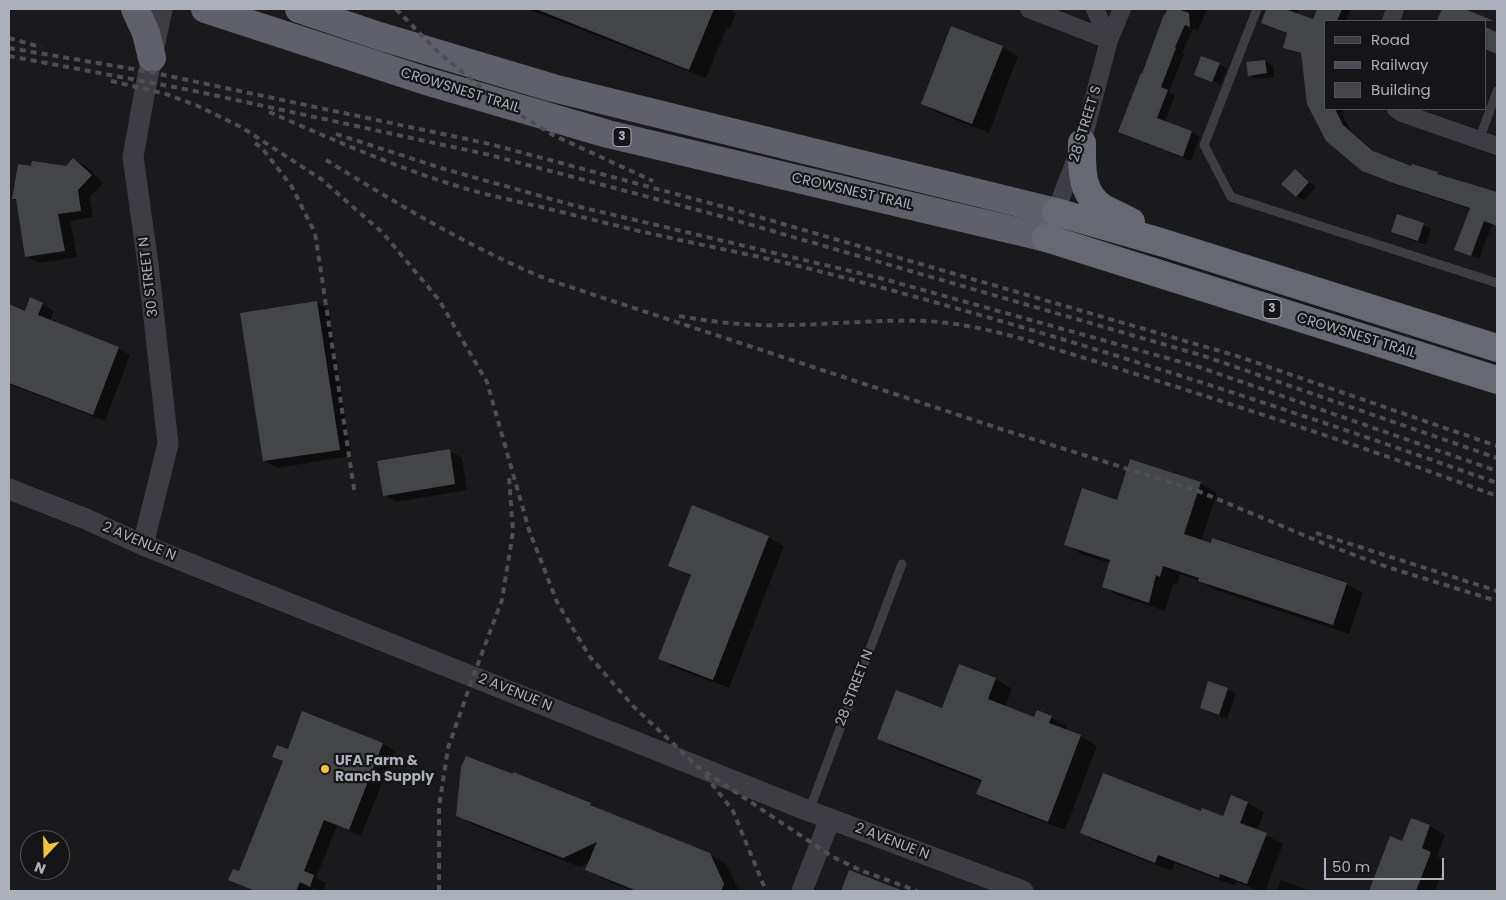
<!DOCTYPE html>
<html>
<head>
<meta charset="utf-8">
<style>
  body { margin:0 }
  #map { position:relative; width:1506px; height:900px; overflow:hidden; background:#1a1a1c; font-family:Poppins,sans-serif }
  canvas { display:block }
  .frame { position:absolute; inset:0; border:10px solid #acb0bb; pointer-events:none }
  .legend { position:absolute; left:1324px; top:20px; width:162px; height:90px; box-sizing:border-box; background:#151517; border:1px solid #515359; margin:0; padding:6px 9px; list-style:none; font-size:15px; color:#acb0bb }
  .legend li { display:flex; align-items:center; gap:10px; height:25px }
  .legend b { width:25px; border:1px solid #515359 }
  .north { position:absolute; left:20px; top:830px; width:50px; height:50px; box-sizing:border-box; background:#151517; border:1px solid #515359; border-radius:50%; rotate:201deg; font-size:14px; font-weight:700; line-height:20px; text-align:center; color:#acb0bb }
  .north::after { content:''; display:block; margin:auto; width:18px; height:22px; background:#f1c33d; clip-path:polygon(50% 0,100% 100%,50% 72%,0 100%) }
  .scale { position:absolute; left:1324px; top:858px; width:120px; height:22px; box-sizing:border-box; border:2px solid #acb0bb; border-top:0; padding-left:6px; font-size:15px; line-height:18px; white-space:nowrap; color:#acb0bb; -webkit-text-stroke:4px #151517; paint-order:stroke }
</style>
</head>
<body>
<div id="map">
<canvas width="1506" height="900"></canvas>
<div class="frame"></div>
<ul class="legend">
<li><b style="height:6px;background:#3d3d43"></b>Road</li>
<li><b style="height:6px;background:#4e4f56"></b>Railway</li>
<li><b style="height:14px;background:#444549"></b>Building</li>
</ul>
<div class="north">N</div>
<div class="scale">50 m</div>
</div>
<script>
const context = document.querySelector('canvas').getContext('2d');
context.lineJoin = 'round';
function fill(path, color) {
  context.fillStyle = color;
  context.fill(path, 'evenodd');
}
function stroke(path, color, width, dash) {
  context.strokeStyle = color;
  context.lineWidth = width;
  context.lineCap = dash ? 'butt' : 'round';
  context.setLineDash(dash || []);
  context.stroke(path);
}
function label(font, color, halo, rows, align = 'center') {
  context.font = font + ' Poppins,sans-serif';
  context.lineWidth = 4.5;
  context.setLineDash([]);
  context.textBaseline = 'middle';
  context.strokeStyle = halo;
  context.fillStyle = color;
  for (const [text, x, y, turn = 0] of rows) {
    context.save();
    context.translate(x, y);
    context.rotate((+turn || 0) * Math.PI / 180);
    context.textAlign = isNaN(turn) ? turn : align;
    if (halo) context.strokeText(text, 0, 0);
    context.fillText(text, 0, 0);
    context.restore();
  }
}
fill(new Path2D(`
  M528,9H733L732,11L736,13L730,28L727,27L706,78Z
  M1168,9H1207L1198,31L1193,29L1182,53L1184,54L1169,92L1175,95L1165,122L1192,132L1200,137L1191,161L1127,136L1119,132L1143,75Z
  M1268,9H1299L1297,14L1314,21L1319,9H1351L1346,21H1325V109H1342L1344,114H1342L1351,131L1378,154L1412,168L1437,173L1443,177L1497,193V226L1492,225L1479,259L1456,249L1470,209L1403,187L1371,175L1363,170L1327,140L1303,54L1293,52L1285,47L1288,34L1262,23Z
  M1443,9H1463L1483,19L1482,21H1438Z
  M1002,47L1018,56L989,133L938,113L922,104Z
  M1265,61L1273,66L1274,77L1257,79L1249,75Z
  M1219,64L1227,69L1220,85L1218,84L1219,83L1202,77Z
  M74,159L86,166L103,183L90,197L93,217L70,221L77,257L38,263L26,256L18,201L14,199L66,167Z
  M1295,171L1303,176L1316,187L1304,200L1296,196Z
  M1423,225L1431,229L1426,245L1400,236L1392,231Z
  M316,302L329,310L351,456L277,468L264,460Z
  M42,304L54,311L50,322L118,348L130,355L105,421L9,384V306L26,312Z
  M450,451L462,458L467,490L396,502L384,495Z
  M1200,483L1217,493L1201,541L1346,584L1363,593L1349,634L1216,590L1200,581L1180,574L1177,585L1173,584L1165,611L1120,596L1104,587L1110,563L1081,554L1065,544L1118,502Z
  M768,537L784,546L729,688L675,668L660,658L691,577L669,565Z
  M960,665L996,679L1012,689L1005,707L1035,719L1051,717L1067,726L1066,730L1081,736L1097,746L1065,830L994,803L978,793L982,782L895,748L878,738L942,709Z
  M1209,683L1228,689L1236,694L1227,719L1209,712L1201,708Z
  M383,744L395,751L361,836L337,826L316,878L326,883L323,891L312,888L311,891H253L230,880L240,873L284,762L274,756L288,750Z
  M1231,797L1248,803L1264,812L1257,831L1283,844L1265,891H1260L1237,882L1235,886L1175,863L1172,871L1097,842L1081,833L1202,812L1223,818Z
  M590,804L606,813L709,854L726,864L739,891H633L603,879L587,870L590,862L580,867L474,825L457,815Z
  M1412,819L1430,826L1445,835L1437,856L1446,862L1435,891H1370L1391,838L1403,843Z
  M850,872L899,891H842Z
  M1281,880L1310,891H1277Z`), '#0007');
fill(new Path2D(`
  M536,9H714L689,70Z
  M1167,9H1178L1189,13L1190,27L1185,25L1175,47L1176,48L1161,87L1168,90L1157,118L1192,131L1183,157L1118,132L1141,73L1142,74L1164,14L1165,15Z
  M1266,9H1285L1313,19L1317,9H1342L1337,21H1325V109H1335L1343,125L1373,151L1411,166L1412,164L1438,172L1437,174L1497,192V226L1484,221L1471,256L1454,250L1470,208L1393,183L1362,171L1326,141L1307,104L1301,53L1283,48L1287,33L1261,23Z
  M1442,9H1465L1494,21H1437Z
  M951,26L1003,46L972,124L921,104Z
  M1485,27L1497,32V54L1485,49Z
  M1201,56L1220,63L1212,82L1194,75Z
  M1265,60L1267,73L1248,76L1246,62Z
  M73,158L92,175L78,190L81,211L58,214L65,251L25,257L16,199H12L18,164L31,166L32,161L66,166Z
  M1295,169L1309,182L1296,197L1281,184Z
  M1397,214L1424,223L1418,241L1391,232Z
  M30,297L43,303L38,315L119,347L93,415L9,383V304L25,311Z
  M317,301L340,450L263,461L240,313Z
  M450,449L455,484L383,496L377,461Z
  M1130,459L1201,482L1184,534L1211,543L1212,538L1347,583L1333,625L1198,581L1199,578L1163,566L1160,577L1156,575L1149,603L1102,587L1110,560L1064,545L1082,488L1117,500Z
  M692,505L769,536L713,680L658,659L691,575L668,566Z
  M959,664L996,678L988,699L1034,717L1037,710L1052,716L1049,723L1081,735L1048,822L976,794L982,780L877,739L896,690L942,708Z
  M1208,681L1228,688L1219,715L1200,708Z
  M302,711L383,743L349,830L324,820L304,871L314,875L310,887L300,882L296,891H255L228,880L233,869L239,871L283,761L272,757L277,745L288,749Z
  M466,756L513,774V772L591,803L590,805L710,853L724,884L721,891H637L585,870L597,842L563,858L456,816L461,767Z
  M1103,773L1201,811L1202,808L1223,816L1231,795L1248,802L1240,823L1267,833L1247,884L1220,874L1219,878L1158,855L1155,863L1080,833Z
  M1411,818L1430,825L1422,848L1431,852L1416,891H1369L1390,836L1402,841Z
  M849,870L901,890V891H841Z`), '#444549');
stroke(new Path2D(`
  M1257,9L1204,145L1231,197L1497,283
  M1479,140L1497,91
  M809,811L902,564`), '#3d3d43', 9);
stroke(new Path2D(`
  M1029,9L1109,40
  M1095,9L1109,40
  M1391,21L1395,9
  M1396,109L1402,113L1497,146
  M1052,221L1082,143L1109,40L1122,9`), '#3d3d43', 18);
stroke(new Path2D(`
  M9,489L86,519L143,545L809,811L1023,891
  M143,545L168,444L148,264L133,157L145,90L162,9
  M802,891L830,819`), '#3d3d43', 21);
stroke(new Path2D(`
  M135,9L146,33L152,58
  M205,9L426,81L608,134L1046,238
  M299,9L379,36L553,88L1056,212`), '#5f6069', 28);
stroke(new Path2D(`
  M1082,143C1082,168 1080,193 1103,208C1112,213 1122,217 1131,222
  M1056,212L1164,243L1497,348
  M1046,238L1497,380`), '#676972', 28);
stroke(new Path2D(`
  M396,9L440,54L501,103L553,135L653,181
  M9,38L41,47
  M9,48L150,72L490,144L728,208L1237,356L1497,446
  M9,56L190,90L490,155L724,217L1204,356L1497,458
  M111,81L166,94L198,106L241,127L321,179L383,233L439,300L487,382L529,530L557,602L590,657L634,707L698,767L833,857L860,870L917,891
  M269,112C334,140 399,169 467,189C494,197 522,202 549,209C587,218 624,228 662,236C710,247 759,256 807,268C1041,328 1270,402 1497,483
  M336,134L441,168L576,206L880,278L1199,367L1497,471
  M255,143L262,148L292,187L315,233L355,495
  M326,160C398,204 470,248 549,280L1001,429L1198,491L1325,544L1387,567L1497,601
  M679,316C713,322 746,326 781,325C830,325 877,319 926,321C959,323 991,330 1023,339C1182,388 1341,438 1497,496
  M1316,533L1497,591
  M705,775L733,811L766,891
  M439,891V807L448,748L473,677L502,600L513,532L509,477`), '#4e4f56', 4, [6, 5]);
for (const [x, y, r, color] of [
  [325,769,5,"#f1c33d"]
]) {
  const dot = new Path2D();
  dot.arc(x, y, r, 0, 2 * Math.PI);
  context.fillStyle = color;
  context.fill(dot);
  stroke(dot, '#151517', 2);
}
for (const [x, y, w] of [
  [622,137,18],
  [1272,309,18]
]) {
  const box = new Path2D();
  box.roundRect(x - w / 2, y - 9.5, w, 19, 4);
  context.fillStyle = '#151517';
  context.fill(box);
  stroke(box, '#acb0bb', 1);
}
label('bold 12px', '#acb0bb', null, [
  ["3",622,137],
  ["3",1272,309]
]);
label('14px', '#acb0bb', '#151517', [
  ["CROWSNEST TRAIL",460,91,17],
  ["28 STREET S",1086,124,-73],
  ["CROWSNEST TRAIL",852,192,13],
  ["30 STREET N",149,277,-97],
  ["CROWSNEST TRAIL",1356,336,17],
  ["2 AVENUE N",139,542,23],
  ["28 STREET N",855,688,-69],
  ["2 AVENUE N",515,693,22],
  ["2 AVENUE N",892,842,21]
]);
label('bold 14px', '#acb0bb', '#151517', [
  ["UFA Farm &",335,761],
  ["Ranch Supply",335,777]
], 'left');
</script>
</body>
</html>
